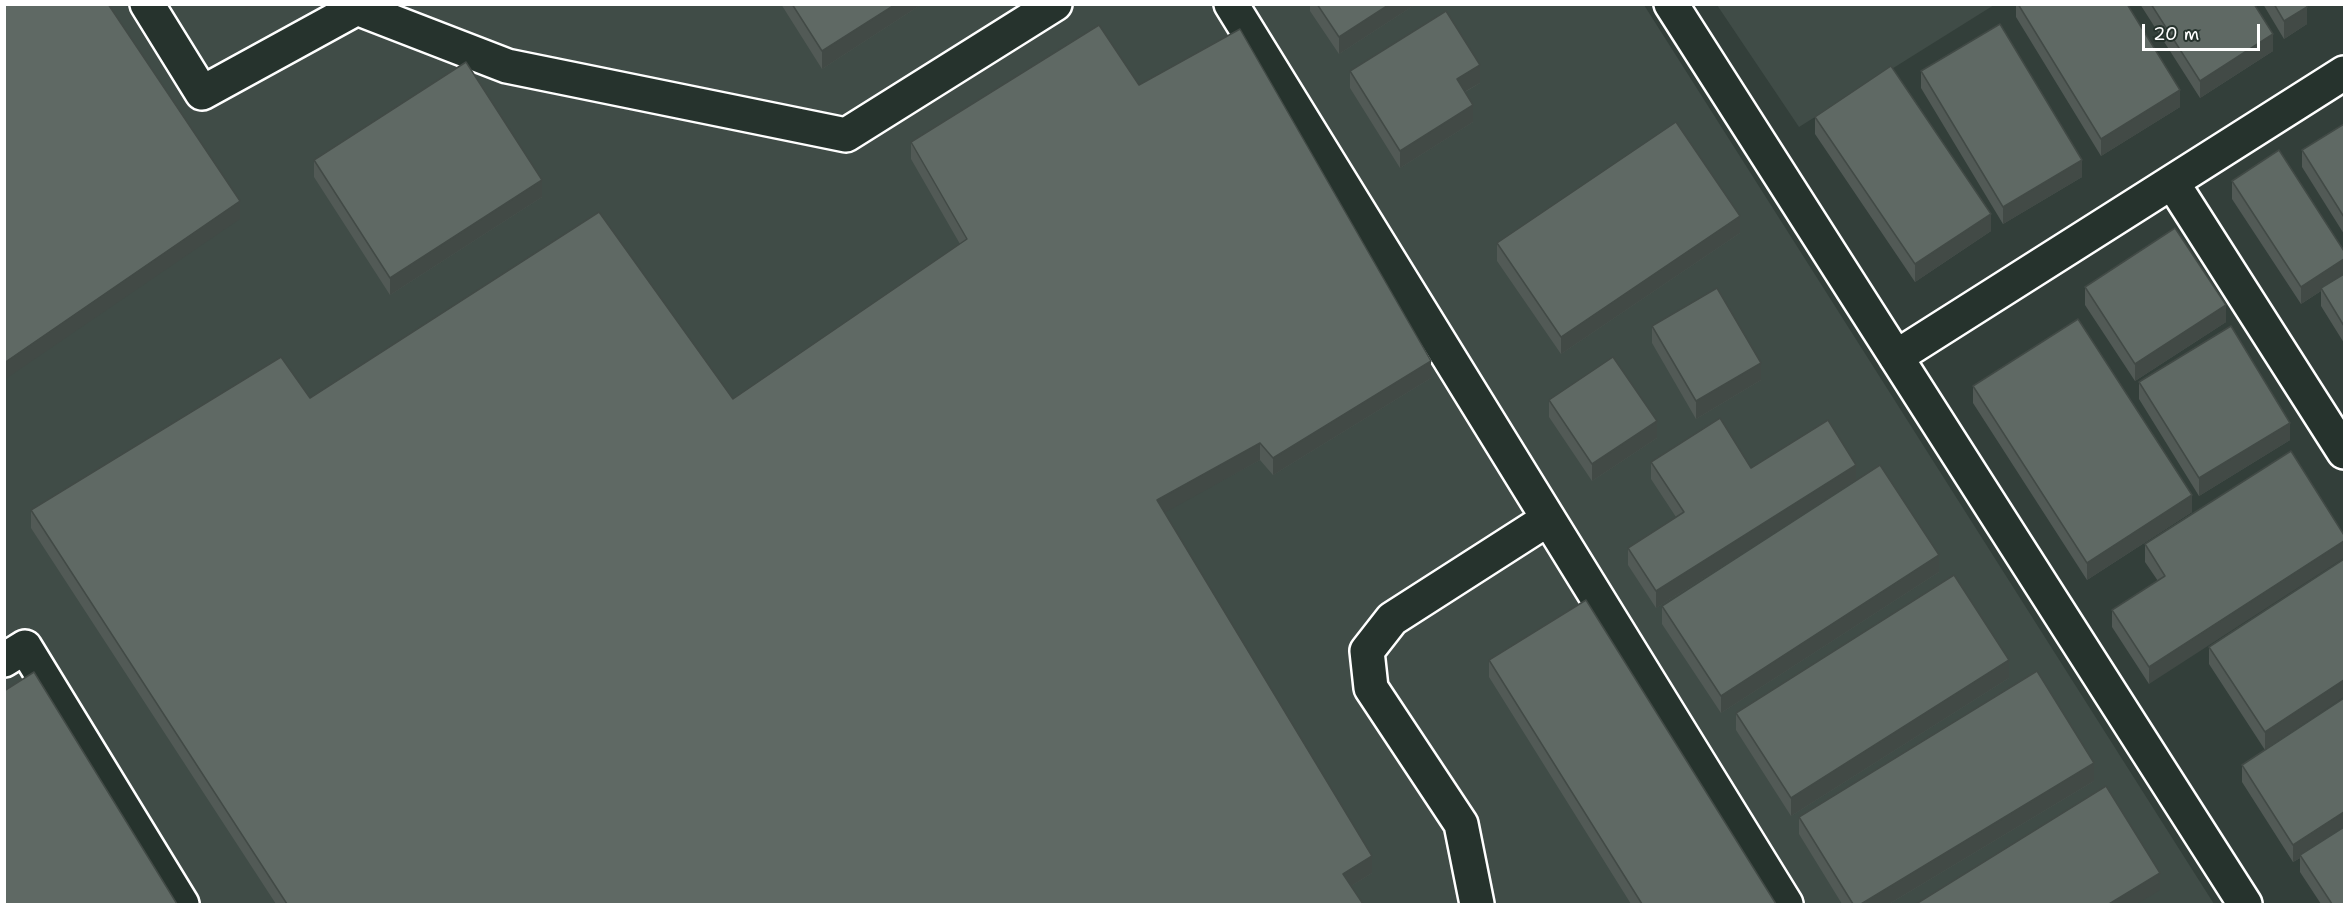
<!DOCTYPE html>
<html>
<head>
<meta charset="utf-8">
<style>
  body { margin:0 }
  #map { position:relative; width:2349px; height:909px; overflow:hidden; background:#333f3a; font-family:"Shantell Sans",sans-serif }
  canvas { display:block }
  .frame { position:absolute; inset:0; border:6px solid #fff; pointer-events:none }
  .scale { position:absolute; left:2142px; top:24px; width:118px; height:27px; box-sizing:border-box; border:3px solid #fff; border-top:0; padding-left:8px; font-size:18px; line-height:21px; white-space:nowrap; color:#fff; -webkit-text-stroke:4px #26332d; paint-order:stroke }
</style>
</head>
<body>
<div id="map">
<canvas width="2349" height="909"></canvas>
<div class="frame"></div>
<div class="scale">20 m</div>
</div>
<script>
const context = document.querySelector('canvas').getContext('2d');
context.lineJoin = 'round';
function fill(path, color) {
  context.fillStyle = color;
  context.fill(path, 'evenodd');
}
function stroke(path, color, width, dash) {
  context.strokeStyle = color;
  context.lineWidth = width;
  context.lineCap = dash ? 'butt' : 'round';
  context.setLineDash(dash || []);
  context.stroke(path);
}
fill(new Path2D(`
  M5,4L1644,5L2214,904H5Z
  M1717,5H1994L1799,127Z`), '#404c47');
const minor = new Path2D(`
  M147,4L202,93L357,8L507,66L846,135L1055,4
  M1231,4L1786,904
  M1671,4L2245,904
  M2172,182L2344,452
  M1896,357L2344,73
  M4,660L25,647L182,904
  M1477,904L1461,824L1371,688L1367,651L1392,619L1548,519`);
stroke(minor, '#fff', 38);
stroke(minor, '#26332d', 33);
fill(new Path2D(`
  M781,4H922L822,69Z
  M1310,4H1416L1339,54L1310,11Z
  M2016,4H2127L2180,107L2101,156L2016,17Z
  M2140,4H2254L2273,51L2200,98Z
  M2263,4H2306L2307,24L2284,39Z
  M1350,71L1480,83L1465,92L1473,122L1400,168L1350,88Z
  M1921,71L2082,177L2003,224L1921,88Z
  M1139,85L1431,378L1273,475L1260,460L1164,512L1372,873L1351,886L1363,904H276L31,528V510L310,398L733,399L960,244L911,159V142Z
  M1815,117L1991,231L1915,282L1815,134Z
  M2344,124V234L2302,167V150Z
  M314,160L542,197L390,295L314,177Z
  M2232,181L2344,259V343L2321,306V291L2301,304L2232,199Z
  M1740,233L1561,354L1497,261V243Z
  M2085,287L2226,322L2135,381L2085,305Z
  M1652,326L1761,380L1696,419L1652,343Z
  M2139,382L2290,440L2199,496L2139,399Z
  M1973,386L2192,512L2087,580L1973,403Z
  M1549,400L1657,438L1592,481L1549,417Z
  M2291,451L2149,684L2112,627V610L2158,581L2145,562V544Z
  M1651,462L1751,468L1856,481L1939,572L1721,713L1662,624V606L1788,525L1656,608L1628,565V548L1676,517L1651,479Z
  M2344,559L2265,750L2209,664V647Z
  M1489,660L1776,904H1631L1489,677Z
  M2009,678L1791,816L1736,730V713Z
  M2242,765L2344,904H2321L2300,872V858L2293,862L2242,782Z
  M2094,781L1889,904H1842L1799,834V817Z`), '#525a56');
fill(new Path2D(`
  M245,4H253L245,10Z
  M896,4H922L822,69V51Z
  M1390,4H1416L1339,54V37Z
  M2307,7V24L2284,39V21Z
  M2273,34V51L2200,98V81Z
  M1480,65V83L1457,96V79Z
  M2180,90V107L2101,156V139Z
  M1473,105V122L1400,168V151Z
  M2082,160V177L2003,224V207Z
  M542,180V197L390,295V278Z
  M240,201V219L4,380V363Z
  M1991,214V231L1915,282V264Z
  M1740,216V233L1561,354V337Z
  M2344,259V276L2321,288V291L2301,304V287Z
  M2226,305V322L2135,381V364Z
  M1431,361V378L1273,475V458Z
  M1761,363V380L1696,419V401Z
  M1657,421V438L1592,481V464Z
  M2290,423V440L2199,496V478Z
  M1260,443V460L1157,517V500Z
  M1856,465V482L1656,608V591Z
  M2192,495V512L2087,580V563Z
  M2344,541V558L2149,684V667Z
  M1939,555V572L1721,713V696Z
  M2009,660V678L1791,816V798Z
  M2344,680V697L2265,750V732Z
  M2094,763V781L1889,904H1861Z
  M2344,812V830L2300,855V858L2293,862V845Z
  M1372,856V873L1343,891V874Z
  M2160,873V890L2137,904H2109Z`), '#424a46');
const building = new Path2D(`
  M4,4H108L240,201L4,363Z
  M792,4H896L822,51Z
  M1317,4H1390L1339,37Z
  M2018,4H2127L2180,90L2101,139Z
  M2151,4H2254L2273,34L2200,81Z
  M2274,4H2306L2307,7L2284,21Z
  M1446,11L1480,65L1457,79L1473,105L1400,151L1350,71Z
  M2000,24L2082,160L2003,207L1921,71Z
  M1099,25L1139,85L1240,29L1431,361L1273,458L1260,443L1157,500L1372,856L1343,874L1363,904H287L31,510L281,357L310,398L599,212L733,399L967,239L911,142Z
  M466,62L542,180L390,278L314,160Z
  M1891,66L1991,214L1915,264L1815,117Z
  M1676,122L1740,216L1561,337L1497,243Z
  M2344,124V217L2302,150Z
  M2279,150L2344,251V259L2301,287L2232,181Z
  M2175,228L2226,305L2135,364L2085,287Z
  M2344,274V326L2321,288Z
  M1717,288L1761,363L1696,401L1652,326Z
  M2078,319L2192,495L2087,563L1973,386Z
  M2231,326L2290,423L2199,478L2139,382Z
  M1613,357L1657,421L1592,464L1549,400Z
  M1720,418L1751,468L1828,420L1856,465L1656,591L1628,548L1684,512L1651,462Z
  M2291,451L2344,535V541L2149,667L2112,610L2165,576L2145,544Z
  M1880,465L1939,555L1721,696L1662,606Z
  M2344,559V680L2265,732L2209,647Z
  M1954,575L2009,660L1791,798L1736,713Z
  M1586,600L1776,904H1642L1489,660Z
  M2037,671L2094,763L1861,904H1853L1799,817Z
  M34,672L177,904H4V691Z
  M2344,698V812L2293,845L2242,765Z
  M2106,786L2160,873L2109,904H1916Z
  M2344,827V904H2332L2300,855Z`);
fill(building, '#5f6964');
stroke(building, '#424a46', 1.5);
</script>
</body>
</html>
